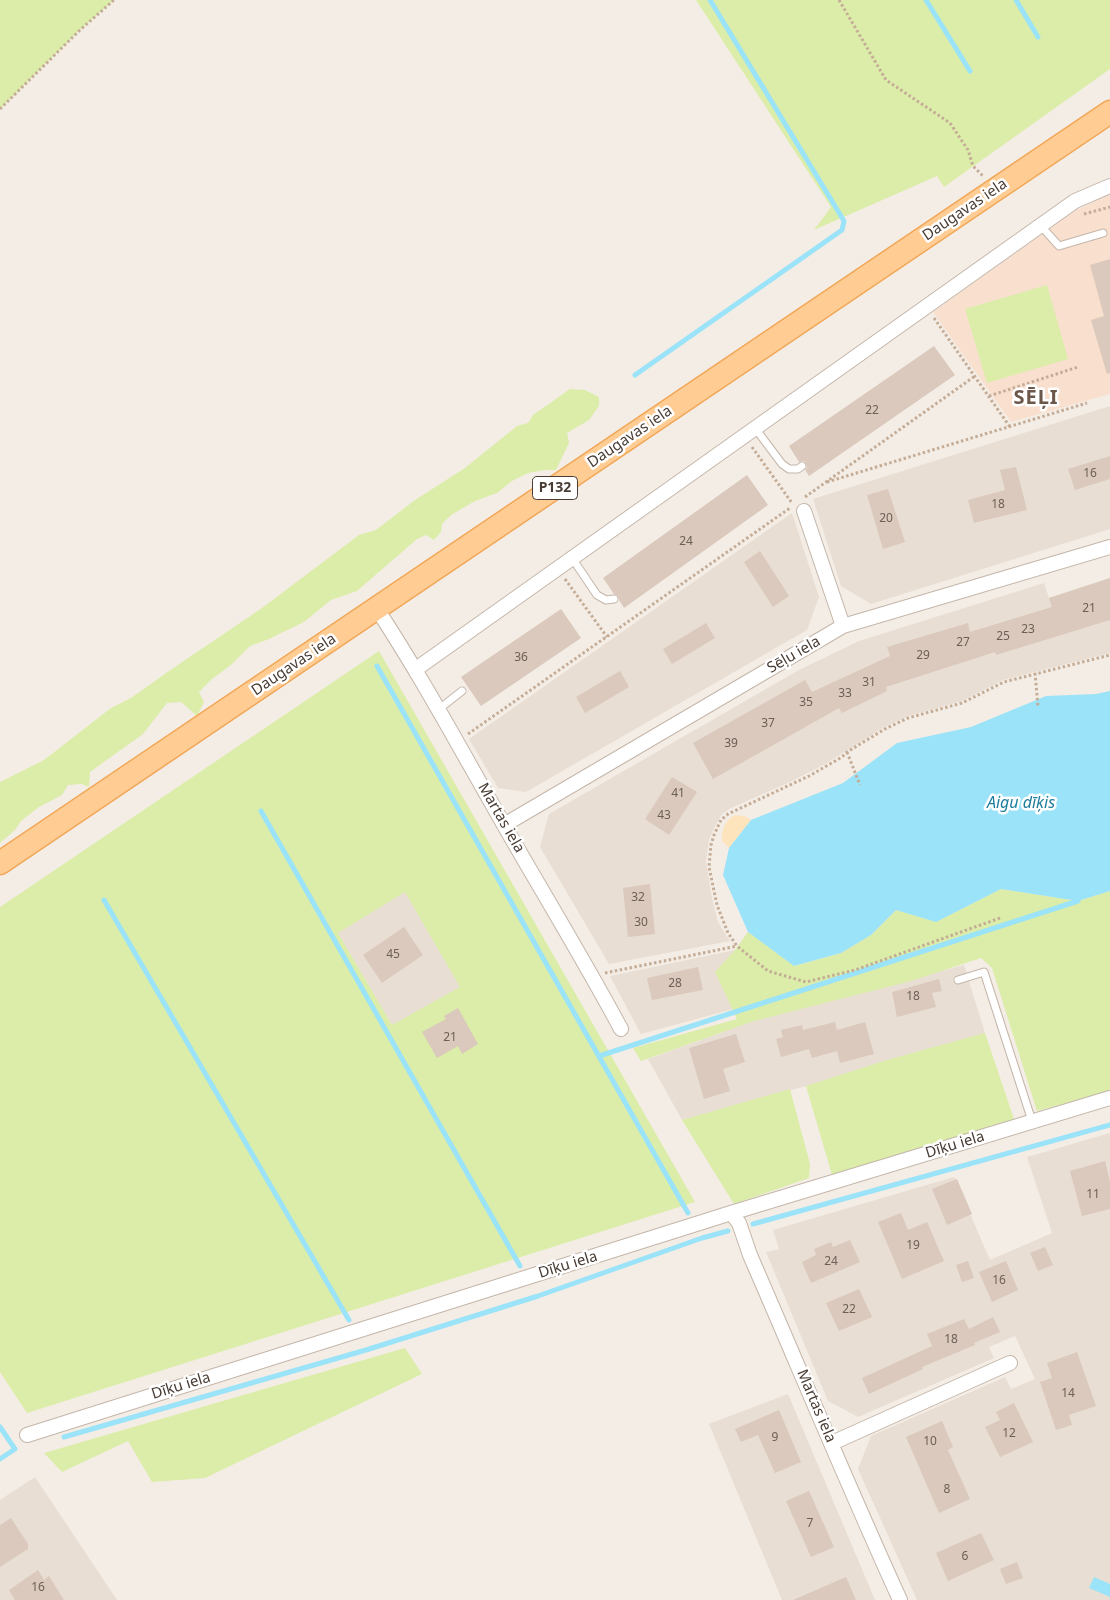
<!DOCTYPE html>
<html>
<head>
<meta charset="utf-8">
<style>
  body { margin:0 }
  canvas { display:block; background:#f4ede5 }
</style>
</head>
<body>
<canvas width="1110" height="1600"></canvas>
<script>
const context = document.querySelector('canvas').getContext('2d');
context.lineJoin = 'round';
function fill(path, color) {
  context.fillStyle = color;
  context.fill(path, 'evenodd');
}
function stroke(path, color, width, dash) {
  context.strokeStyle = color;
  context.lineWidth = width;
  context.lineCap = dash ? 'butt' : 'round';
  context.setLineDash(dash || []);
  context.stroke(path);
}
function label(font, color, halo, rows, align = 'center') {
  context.font = font + ' "Noto Sans",sans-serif';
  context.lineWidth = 5;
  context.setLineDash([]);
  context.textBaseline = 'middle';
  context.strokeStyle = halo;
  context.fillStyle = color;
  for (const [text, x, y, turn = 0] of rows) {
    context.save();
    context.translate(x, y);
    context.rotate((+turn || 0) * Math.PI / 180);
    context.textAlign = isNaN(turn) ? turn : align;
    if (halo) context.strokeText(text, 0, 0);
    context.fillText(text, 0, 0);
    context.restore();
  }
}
fill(new Path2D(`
  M1110,406V529L871,604L841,586L813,499Z
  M792,513L819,597L807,630L526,792L498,788L469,739Z
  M1110,578V653L1003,680L962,701L908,716L881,729L827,763L790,782L731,808L722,814L714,828L709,840L706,862L712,898L718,922L730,941L609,964L540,847L549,814L799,670L859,641L1044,583L1049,598Z
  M405,892L460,987L392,1025L338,933Z
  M735,950L752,1004L641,1034L610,976Z
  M964,965L985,1033L887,1060L806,1086L682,1120L648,1059L754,1021Z
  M1110,1133V1600H917L858,1469L871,1436L1005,1377L1011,1389L1035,1379L1015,1336L989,1347L994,1358L858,1417L828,1401L766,1252L779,1249L773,1230L954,1177L990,1260L1052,1233L1027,1157Z
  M788,1394L875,1600H782L709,1424Z
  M35,1477L117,1600H0V1500Z`), '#e9ded3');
fill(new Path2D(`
  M1110,195V394L1011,422L933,312L1076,210Z`), '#f9dfce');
fill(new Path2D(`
  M0,0H114L80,30L0,109Z
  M696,0H1110V69L944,187L937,176L814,230L831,207Z
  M1047,285L1068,359L987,383L965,309Z
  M570,389L585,390L599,397V406L589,420L567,433L569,443L556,470H544L528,473L512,481L497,493L475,501L451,515L442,524L441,532L434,540L426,535L417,539L357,591L331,600L304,622L269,639L250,646L231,665L212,679L199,692L204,702L197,716L181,702L167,703L143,734L90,772L89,787L82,784L68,785L62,795L39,807L21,821L15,830L0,843V782L44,760L111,708L131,698L169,671L262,608L359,535L376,530L415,500L465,468L517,426L528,423L533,415Z
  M379,651L695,1202L27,1413L0,1372V907ZM405,892L460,987L392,1025L338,933Z
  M1001,889L1078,901L1110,891V1091L1037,1111L992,968L981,958L911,981L754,1021L641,1061L633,1048L737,1019L715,972L735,950L748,932L795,966L841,953L871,935L896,910L936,922Z
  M985,1033L1014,1119L832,1175L806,1086L887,1060Z
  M790,1089L810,1164L809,1178L734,1204L682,1120Z
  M405,1348L422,1374L205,1478L152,1482L128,1441L62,1472L44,1453Z`), '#dbeda9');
fill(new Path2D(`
  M735,815L744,816L751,820L729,848L722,841C722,828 724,822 735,815Z`), '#fde4bd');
fill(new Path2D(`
  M1110,691V891L1078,901L1001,889L936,922L896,910L871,935L841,953L794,966L748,932L723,875L729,848L751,820L843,783L897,743L971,727L1046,696L1096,694Z
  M1094,1577L1110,1584V1597L1089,1588Z`), '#9be3f8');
stroke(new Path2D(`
  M926,0L970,71
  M1016,0L1038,37
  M635,375L842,230L844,221L710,0
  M377,666L688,1213
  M261,811L520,1266
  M104,900L349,1320
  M599,1056L1078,901
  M753,1224L1110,1125
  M0,1427L15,1449L0,1459
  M64,1437L366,1350L538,1296L702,1238L728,1231`), '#9be3f8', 5);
fill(new Path2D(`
  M1110,259V373L1107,374L1091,320L1104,316L1090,265Z
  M934,346L955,375L809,476L805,470L807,468L806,463L804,461L799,462L789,446Z
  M1110,456V479L1075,490L1068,469Z
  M1016,467L1027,510L974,523L968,500L1005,490L1000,470Z
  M747,475L768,505L624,608L619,600L618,596L614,594L603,578Z
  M888,489L905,542L883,549L867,495Z
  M760,551L789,596L773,607L744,562Z
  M1110,578V620L996,655L995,652L886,687L887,691L842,713L839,708L713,779L693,743L805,680L812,692L890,656L887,647L968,623L970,632L1052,607L1049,598Z
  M561,609L581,638L481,706L461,677Z
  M706,623L715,638L672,664L663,649Z
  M620,671L629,687L585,713L576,697Z
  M672,777L697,792L669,835L645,819Z
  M650,884L655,934L628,937L623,888Z
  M404,927L423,955L382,983L363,955Z
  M698,967L703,990L652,1000L647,978Z
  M939,979L942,991L932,993L936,1007L897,1017L892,992Z
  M458,1008L478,1044L462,1054L458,1046L437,1058L422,1032L446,1019L444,1016Z
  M835,1022L837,1030L865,1022L874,1054L840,1063L837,1051L812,1058L809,1049L781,1057L776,1039L783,1037L781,1030L802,1025L803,1030Z
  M736,1034L745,1062L723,1069L730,1091L704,1099L689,1048Z
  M1105,1161L1110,1182V1209L1082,1216L1070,1171Z
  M957,1179L972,1214L947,1225L932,1189Z
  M901,1213L908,1230L927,1222L944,1261L902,1279L878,1222Z
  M850,1240L860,1262L811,1283L802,1262L816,1255L814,1249L831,1242L833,1247Z
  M1045,1247L1053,1265L1038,1271L1030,1253Z
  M968,1261L974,1278L962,1282L956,1265Z
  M1006,1261L1018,1290L992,1302L979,1272Z
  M859,1289L872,1317L839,1331L826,1303Z
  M993,1317L1000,1332L974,1343L975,1345L922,1367L923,1369L869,1394L862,1378L932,1346L927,1334L964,1319L969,1329Z
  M1077,1352L1096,1406L1069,1415L1072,1425L1056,1430L1040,1382L1052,1378L1047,1363Z
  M1014,1403L1033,1442L1000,1457L985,1427L1000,1420L996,1412Z
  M779,1410L801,1462L775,1473L758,1435L741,1442L735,1429Z
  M942,1421L953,1447L948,1450L970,1499L939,1513L906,1437Z
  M809,1491L834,1547L811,1557L786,1501Z
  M11,1518L28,1544V1549L0,1567V1525Z
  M981,1533L994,1560L948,1581L936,1553Z
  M1017,1562L1023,1578L1006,1584L1000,1569Z
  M38,1570L44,1580L49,1576L64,1600H15L9,1590Z
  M846,1577L856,1600H793Z`), '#dac9bc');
const service = new Path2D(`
  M1041,226L1059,246L1103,233
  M755,428L782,464L789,469H798L802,466
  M572,558L597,595L606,600L614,599
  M439,709L462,691
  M958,980L984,972L1032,1121`);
const minor = new Path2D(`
  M804,511L843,626
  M377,609C423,679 462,752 504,825C543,893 584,960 621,1029
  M416,669L1075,201L1110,186
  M504,825L843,626L1110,547
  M731,1213L739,1223L750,1255C800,1370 848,1486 900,1600
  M27,1435L731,1213L1110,1098
  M832,1443L1010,1363`);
const primary = new Path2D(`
  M0,863L1110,112`);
stroke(service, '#c4b6aa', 9);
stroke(minor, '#c4b6aa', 16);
stroke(primary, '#f1a757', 25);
stroke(new Path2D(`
  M839,0L886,80L950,123L968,150L973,166L984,177
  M0,109L80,30L114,0
  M1084,214L1110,207
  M934,318L1010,427
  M989,396L1078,367
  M752,447L792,503
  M827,482L1087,403
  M805,497L975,376
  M565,579L607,637
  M1035,673L1038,707
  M468,734L790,508
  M847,752L860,785
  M1000,918L855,970L806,982L768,971L737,946L728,933L717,905L709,867L711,845L714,835L721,820L728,814L809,776L842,757L847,752L885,729L908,718L962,703L1004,682L1110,655
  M605,973L737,946`), '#c4ac96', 3, [2.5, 2.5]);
stroke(service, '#fff', 7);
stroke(minor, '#fff', 14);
stroke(primary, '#ffcd94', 22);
label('12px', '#6c5f56', null, [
  ["22",872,411],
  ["16",1090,474],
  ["18",998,505],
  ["20",886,519],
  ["24",686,542],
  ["21",1089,609],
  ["23",1028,630],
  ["25",1003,637],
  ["27",963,643],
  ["29",923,656],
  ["36",521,658],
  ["31",869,683],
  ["33",845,694],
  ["35",806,703],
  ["37",768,724],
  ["39",731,744],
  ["41",678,794],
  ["43",664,816],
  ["32",638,898],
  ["30",641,923],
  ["45",393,955],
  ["28",675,984],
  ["18",913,997],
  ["21",450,1038],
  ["11",1093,1195],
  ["19",913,1246],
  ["24",831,1262],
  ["16",999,1281],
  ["22",849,1310],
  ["18",951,1340],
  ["14",1068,1394],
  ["12",1009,1434],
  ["9",775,1438],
  ["10",930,1442],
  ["8",947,1490],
  ["7",810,1524],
  ["6",965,1557],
  ["16",38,1588]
]);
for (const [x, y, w] of [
  [555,488,45]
]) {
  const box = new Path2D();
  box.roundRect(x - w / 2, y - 11.5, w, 23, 4);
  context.fillStyle = '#fff';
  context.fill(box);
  stroke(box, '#483c34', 1);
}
label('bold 14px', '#483c34', null, [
  ["P132",555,488]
]);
label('15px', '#483c34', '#fff', [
  ["Daugavas iela",965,210,-34],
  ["Daugavas iela",630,437,-34],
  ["Sēļu iela",794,655,-30],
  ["Daugavas iela",294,665,-34],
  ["Martas iela",501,818,60],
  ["Dīķu iela",955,1145,-17],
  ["Dīķu iela",568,1265,-17],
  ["Dīķu iela",181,1386,-17],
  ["Martas iela",816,1406,67]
]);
label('italic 16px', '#1e7e9c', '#fff', [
  ["Aigu dīķis",1021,803]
]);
context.letterSpacing = '1px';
label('bold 20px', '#6c584a', '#fff', [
  ["SĒĻI",1036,398]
]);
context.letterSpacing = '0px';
</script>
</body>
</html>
